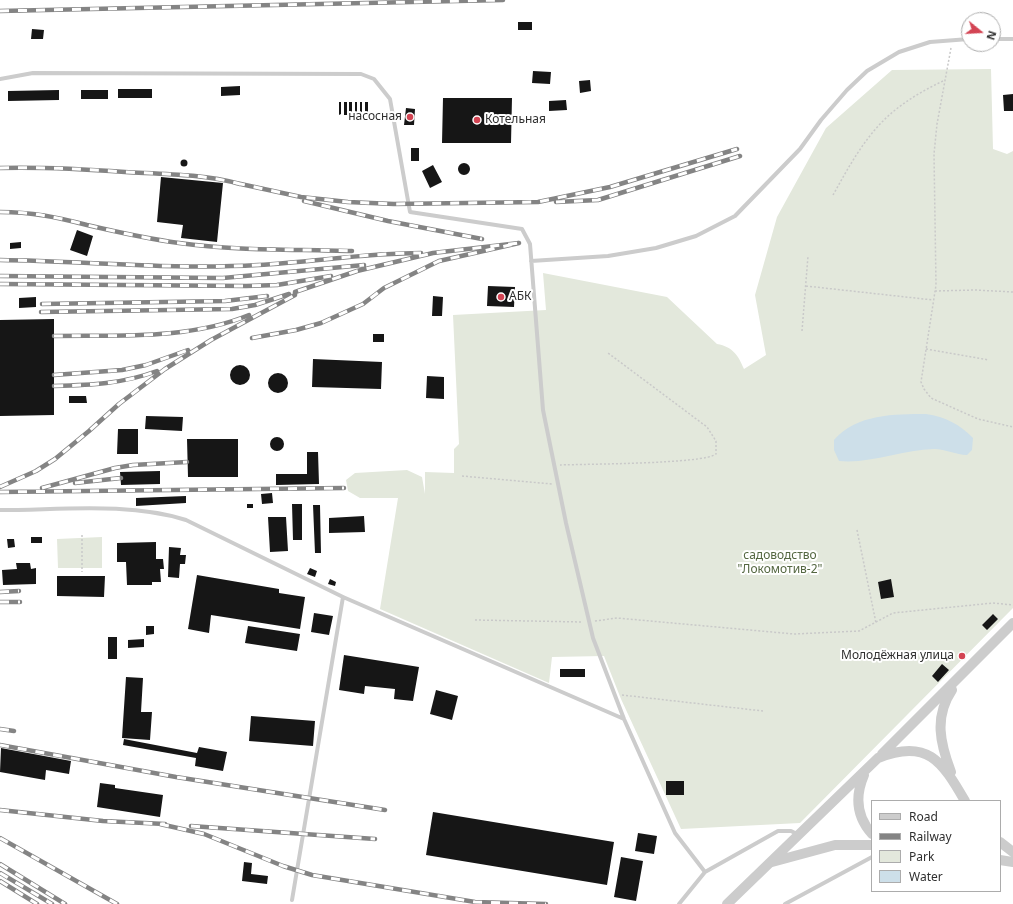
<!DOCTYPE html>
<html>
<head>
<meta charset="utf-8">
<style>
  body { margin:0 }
  #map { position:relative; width:1013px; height:904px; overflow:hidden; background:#fff; font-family:"Noto Sans",sans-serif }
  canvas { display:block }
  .legend { position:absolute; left:871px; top:800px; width:130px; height:92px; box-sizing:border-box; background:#fff; border:1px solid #acacac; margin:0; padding:5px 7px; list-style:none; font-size:12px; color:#2f2f2f }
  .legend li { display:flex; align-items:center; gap:8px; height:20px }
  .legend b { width:20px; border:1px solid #acacac }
  .north { position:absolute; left:961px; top:12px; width:40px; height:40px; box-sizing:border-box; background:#fff; border:1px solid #acacac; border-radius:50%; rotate:108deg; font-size:11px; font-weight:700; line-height:16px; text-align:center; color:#2f2f2f }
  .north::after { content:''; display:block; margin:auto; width:14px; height:18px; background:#d34453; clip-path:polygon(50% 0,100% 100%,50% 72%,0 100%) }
</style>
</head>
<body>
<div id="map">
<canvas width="1013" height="904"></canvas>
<ul class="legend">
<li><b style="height:5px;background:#ccc"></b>Road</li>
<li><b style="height:5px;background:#848484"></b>Railway</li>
<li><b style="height:11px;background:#e3e8dc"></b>Park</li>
<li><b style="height:11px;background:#cddfe9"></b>Water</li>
</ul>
<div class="north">N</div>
</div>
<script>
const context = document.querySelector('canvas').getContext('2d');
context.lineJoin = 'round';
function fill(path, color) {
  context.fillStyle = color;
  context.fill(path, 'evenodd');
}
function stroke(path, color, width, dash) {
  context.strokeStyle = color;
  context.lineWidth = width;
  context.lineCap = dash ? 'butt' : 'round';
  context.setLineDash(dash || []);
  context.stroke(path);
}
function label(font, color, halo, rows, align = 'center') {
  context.font = font + ' "Noto Sans",sans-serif';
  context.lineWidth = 4;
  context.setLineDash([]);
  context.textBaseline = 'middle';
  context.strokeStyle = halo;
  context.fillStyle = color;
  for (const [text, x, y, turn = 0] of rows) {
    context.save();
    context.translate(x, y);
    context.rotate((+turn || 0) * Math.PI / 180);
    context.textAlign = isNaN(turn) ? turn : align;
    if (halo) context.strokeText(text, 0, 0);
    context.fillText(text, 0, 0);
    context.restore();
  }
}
fill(new Path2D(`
  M991,69L993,149L1007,154L1013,151V608L800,823L681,829L621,699L604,656L552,657L549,683L380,609L398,498H360L348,491L346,480L355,473L407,470L422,477L425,494V472L454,473V449L459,444L453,315L546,310L543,273L667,297L717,344C733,347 738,355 744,369L766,355L755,295L777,217L826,128L892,70Z
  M102,537V568H58L57,539Z`), '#e3e8dc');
fill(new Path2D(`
  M926,414C946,417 959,424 973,438L972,450L967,455C956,455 946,449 934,449C902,450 870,464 839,461L834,450V440C856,414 895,414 926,414Z`), '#cddfe9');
fill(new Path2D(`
  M518,22H532V30H518Z
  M32,29L44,30L43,39H31Z
  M533,71L551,72L550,84L532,83Z
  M590,80L591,91L580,93L579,81Z
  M240,86V95L221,96V87Z
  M118,89H152V98H118Z
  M59,90V100L8,101V91Z
  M81,90H108V99H81Z
  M1013,94V111H1004L1003,95Z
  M443,98H512L511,143H442Z
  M566,100L567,110L549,111V101Z
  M339,102H341V114L339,115Z
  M344,102H347V115H344Z
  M349,102H352V115H349Z
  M355,102H357V115H355Z
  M360,102H362V115H360Z
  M365,102H368V115H365Z
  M406,108L415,109L414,125H404Z
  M411,148H419V161H411Z
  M180.5 163a3.5 3.5 0 1 1 7 0a3.5 3.5 0 1 1-7 0Z
  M458 169a6 6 0 1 1 12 0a6 6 0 1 1-12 0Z
  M433,165L442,182L430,188L422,171Z
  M161,177L223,183L217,242L181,238L183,225L157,222Z
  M77,230L93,236L87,256L70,250Z
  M21,242V248L10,249V243Z
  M488,286L515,287L514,307L487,306Z
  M433,296L443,297L442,316H432Z
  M36,297V307L19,308V298Z
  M54,319V415L0,416V320Z
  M373,334H384V342H373Z
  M313,359L382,362L381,389L312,387Z
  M230 375a10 10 0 1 1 20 0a10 10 0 1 1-20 0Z
  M268 383a10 10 0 1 1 20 0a10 10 0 1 1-20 0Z
  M427,376L444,377V399L426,398Z
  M69,396H86L87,403H69Z
  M146,416L183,417L182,431L145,429Z
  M118,429H138V454H117Z
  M270 444a7 7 0 1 1 14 0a7 7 0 1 1-14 0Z
  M187,439H238V477H188Z
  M307,452H318L319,484L276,485V474H307Z
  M160,471V484L121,485L120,472Z
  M272,493L273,503L262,504L261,494Z
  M186,496V503L136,506V498Z
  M247,504H253V508H247Z
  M292,504H302V540H293Z
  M313,505H320L321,553H315Z
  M364,516L365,532L329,533V518Z
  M268,517H286L288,551L270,552Z
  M31,537H42V543H31Z
  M7,539H14L15,547L8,548Z
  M156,542V559H163L164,569H160L161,582H152V585H127L126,562H117V543Z
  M169,547L181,548L180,555H186L185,564H180L179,578L168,577Z
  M16,563H30L31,569L36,568V584L3,585L2,570L17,569Z
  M310,568L317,571L315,577L307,574Z
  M197,575L279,589V593L305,597L300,629L211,615L209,633L188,629Z
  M57,576H105L104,597L57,596Z
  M330,579L336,582L335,586L328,584Z
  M891,579L894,597L881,599L878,582Z
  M314,613L333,616L329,635L311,632Z
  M993,614L998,619L987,630L982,625Z
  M146,626H154V634L146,635Z
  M248,626L300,634L297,651L245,643Z
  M108,637H117V659H108Z
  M144,639V647L128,648V640Z
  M344,655L419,667L413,701L394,699L395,689L365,686L364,694L339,690Z
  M942,664L949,670L938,682L932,676Z
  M560,669H585V677H560Z
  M126,677L143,678L141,712H152L150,740L122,738Z
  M436,690L458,696L452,720L430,714Z
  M251,716L315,721L313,746L249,741Z
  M124,739L197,753L199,747L227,752L223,771L195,766L196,758L123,745Z
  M1,748L71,761L69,774L46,770L45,780L0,772Z
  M666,781H684V795H666Z
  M100,783L115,785V788L163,795L160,817L97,807Z
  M433,812L614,842L607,885L426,855Z
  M638,833L657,836L654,854L635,851Z
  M621,857L643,861L636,901L614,897Z
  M244,862L252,863L251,874L268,876L267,884L242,881Z`), '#161616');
stroke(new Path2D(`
  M951,48L937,124L934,154L936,285L921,382L924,389L931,398L978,419L1013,427
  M833,195C847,170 861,144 881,123C899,104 922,91 945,80
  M806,286L933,300
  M935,291L975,290L1013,292
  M802,331L808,256
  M926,349L989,360
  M560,465C584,464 705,464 716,454V441L707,427L608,353
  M462,476L552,484
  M857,530L876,623
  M82,535V572
  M475,620L583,622
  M595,621L617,618L794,634L859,631L893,613L993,603L1013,605
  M622,695L763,711`), '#c9c9c9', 1.5, [2, 2]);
stroke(new Path2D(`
  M993,39H1013
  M0,79L33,73L361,74L374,79L390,99L410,212L522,229L530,244L543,410L566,523L593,638L624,719L675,833L705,872L778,831H791L799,835
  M531,261L608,256L656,248L696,236L735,216L800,149L821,120L847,90L867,71L899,52L930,42L969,39
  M0,510C61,510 128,502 186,520L343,597L624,719
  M292,900L343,597
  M679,904L705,872
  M785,904L872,857`), '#ccc', 4);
stroke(new Path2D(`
  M882,754L1013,623
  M951,772C940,743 934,717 952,690
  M864,775C855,796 856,816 872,834
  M1000,842L1013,852
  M1000,860L1013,862
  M772,862L835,845H872
  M727,904L878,758C927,738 942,761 965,801`), '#ccc', 10);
const rail = new Path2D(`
  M0,11L503,0
  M0,168C42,167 83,169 125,172C164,174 203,174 240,184
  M236,183L301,197L348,202L394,204L538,202L610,187L737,149
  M304,201L388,221L482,239
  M556,202L598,200L740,156
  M0,212C32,212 56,217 87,225C117,232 149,239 179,243C237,251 294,249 352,251
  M0,260C86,261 172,270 258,265C313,262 366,253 421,253
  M0,276L223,278L364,265
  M0,284L246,286L277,285L331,276
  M42,304L225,301L267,296
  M41,312L232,309L255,305L289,294
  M54,336C118,335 189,340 249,315
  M54,375L122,370L146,365L188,350
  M54,386C91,385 122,384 157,371
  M75,483L121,478
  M0,487L36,471L55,459L89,431L119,404L165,369L211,340L295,295V292L357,271L433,253L519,243L439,261L384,288L363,304L321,323L296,330L252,338
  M42,488L115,468L133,465L187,462
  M0,492L344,488
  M0,592L19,591
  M0,602H20
  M0,729L14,731
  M0,745L176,777L385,810
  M0,810L103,821L165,824
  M160,824L204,834L283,866L312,875L475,902L546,904
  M191,826L375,839
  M0,838L117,904
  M0,864L65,904
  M0,873L52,904
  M0,881L37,904`);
stroke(rail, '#848484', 4.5);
stroke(rail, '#fff', 3, [9]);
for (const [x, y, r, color] of [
  [410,117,4,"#d34453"],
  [477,120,4,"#d34453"],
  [501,297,4,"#d34453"],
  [962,656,4,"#d34453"]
]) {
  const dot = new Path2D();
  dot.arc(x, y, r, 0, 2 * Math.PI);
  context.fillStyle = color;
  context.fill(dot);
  stroke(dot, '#fff', 1.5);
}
label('12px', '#2f2f2f', '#fff', [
  ["насосная",402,117],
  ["Котельная",485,120,"left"],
  ["АБК",509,297,"left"],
  ["Молодёжная улица",954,656]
], 'right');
label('12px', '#546741', '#fff', [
  ["садоводство",780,556],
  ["\"Локомотив-2\"",780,570]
]);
</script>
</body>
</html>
